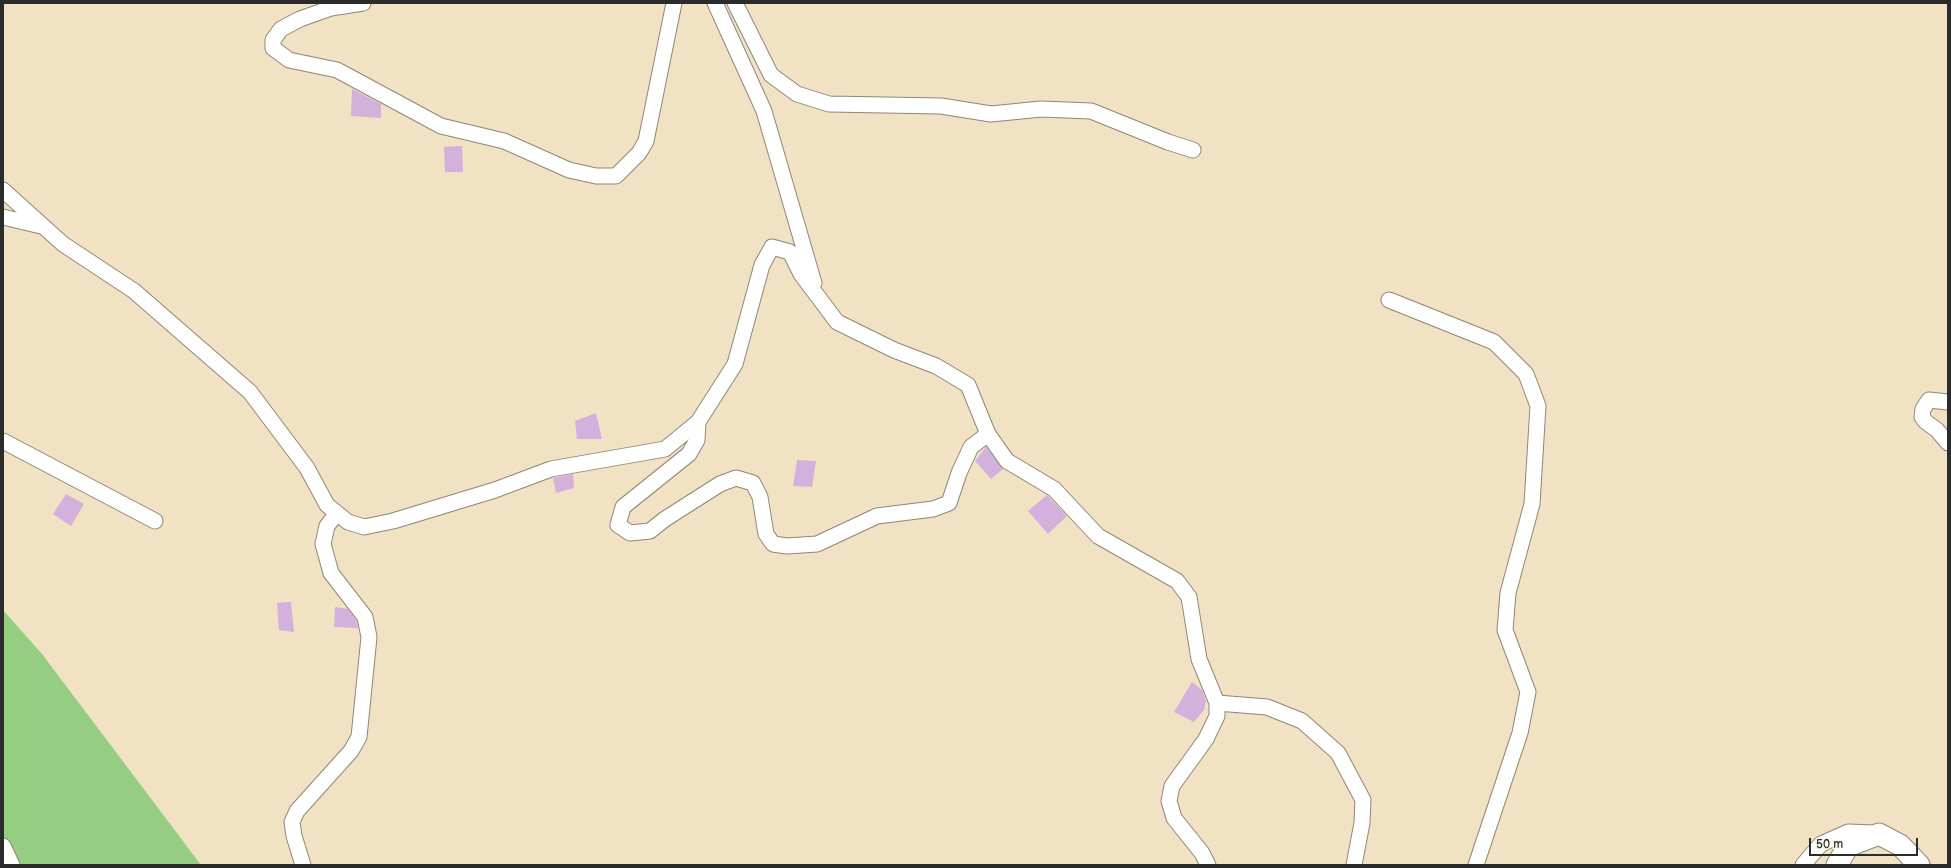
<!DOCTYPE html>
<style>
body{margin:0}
#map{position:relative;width:1951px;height:868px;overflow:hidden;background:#f1e2c4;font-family:"Balsamiq Sans",sans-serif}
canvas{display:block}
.frame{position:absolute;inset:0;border:4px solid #2b2b2b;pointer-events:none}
.scale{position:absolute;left:1809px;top:838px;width:109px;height:18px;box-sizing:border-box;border:2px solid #2b2b2b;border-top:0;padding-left:5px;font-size:12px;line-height:14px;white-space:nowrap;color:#2b2b2b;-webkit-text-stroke:3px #fbf7ec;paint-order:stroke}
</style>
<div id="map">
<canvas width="1951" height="868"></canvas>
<div class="frame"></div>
<div class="scale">50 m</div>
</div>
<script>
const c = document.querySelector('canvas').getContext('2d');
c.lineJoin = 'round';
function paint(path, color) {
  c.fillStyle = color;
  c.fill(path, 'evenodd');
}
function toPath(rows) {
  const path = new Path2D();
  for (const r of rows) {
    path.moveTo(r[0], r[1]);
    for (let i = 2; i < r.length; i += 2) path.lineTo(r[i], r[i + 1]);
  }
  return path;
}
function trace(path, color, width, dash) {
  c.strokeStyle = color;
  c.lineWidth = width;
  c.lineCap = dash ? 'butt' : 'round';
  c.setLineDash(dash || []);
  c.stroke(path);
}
const green = toPath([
 [3,610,42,654,201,865,3,865]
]);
const building = toPath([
 [352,89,381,104,381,118,351,116],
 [462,146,463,172,445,172,444,147],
 [596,413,602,439,577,439,575,421],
 [986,447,1003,469,991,479,975,461],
 [797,460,816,461,812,487,793,486],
 [573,474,574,488,556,493,553,478],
 [66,494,84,504,71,526,53,514],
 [1047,495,1067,516,1048,534,1028,511],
 [291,602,294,632,279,630,277,603],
 [335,607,348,609,356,620,358,628,334,627],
 [1192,682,1202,690,1206,701,1204,710,1194,722,1174,712]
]);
const street = toPath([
 [363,3,331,8,300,19,281,29,273,40,273,48,289,60,337,70,441,126,504,141,569,170,596,176,616,176,639,153,646,141,674,3],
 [715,3,764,111,814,283],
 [735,3,771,75,797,94,829,104,941,106,991,114,1041,109,1091,111,1168,142,1193,150],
 [3,190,63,244,134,291,250,392,307,468,327,505,348,522,364,527,393,521,495,490,551,469,665,449,698,422,735,364,762,265,772,247,790,252,801,274,837,322,894,350,936,366,968,385,988,434,1007,461,1054,489,1098,536,1177,581,1189,597,1199,659,1217,703,1217,716,1206,739,1172,786,1169,801,1174,818,1202,853,1208,865],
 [3,217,41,226],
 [1389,300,1494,342,1526,374,1538,406,1532,504,1508,593,1505,630,1528,692,1520,733,1476,865],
 [1948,402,1929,400,1923,409,1922,417,1926,422,1937,430,1948,443],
 [698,422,697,440,689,454,623,507,618,525,630,533,650,531,665,519,720,484,736,478,753,483,760,497,766,534,773,544,787,546,817,544,877,516,933,509,949,503,959,473,971,447,988,434],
 [3,441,155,521],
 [1217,703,1267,707,1302,721,1338,753,1363,800,1362,823,1354,865],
 [3,846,12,865],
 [303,865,294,836,292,822,297,811,351,751,359,737,369,637,365,617,331,573,323,544,327,526,337,513],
 [1803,865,1821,844,1848,832,1874,833]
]);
const secondary = toPath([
 [1837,865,1848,846,1879,834,1900,845,1919,865]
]);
paint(green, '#95ce81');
paint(building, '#d4b0dd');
trace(street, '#8e8678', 17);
trace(secondary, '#8e8678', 23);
trace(street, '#fff', 15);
trace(secondary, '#fff', 21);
</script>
